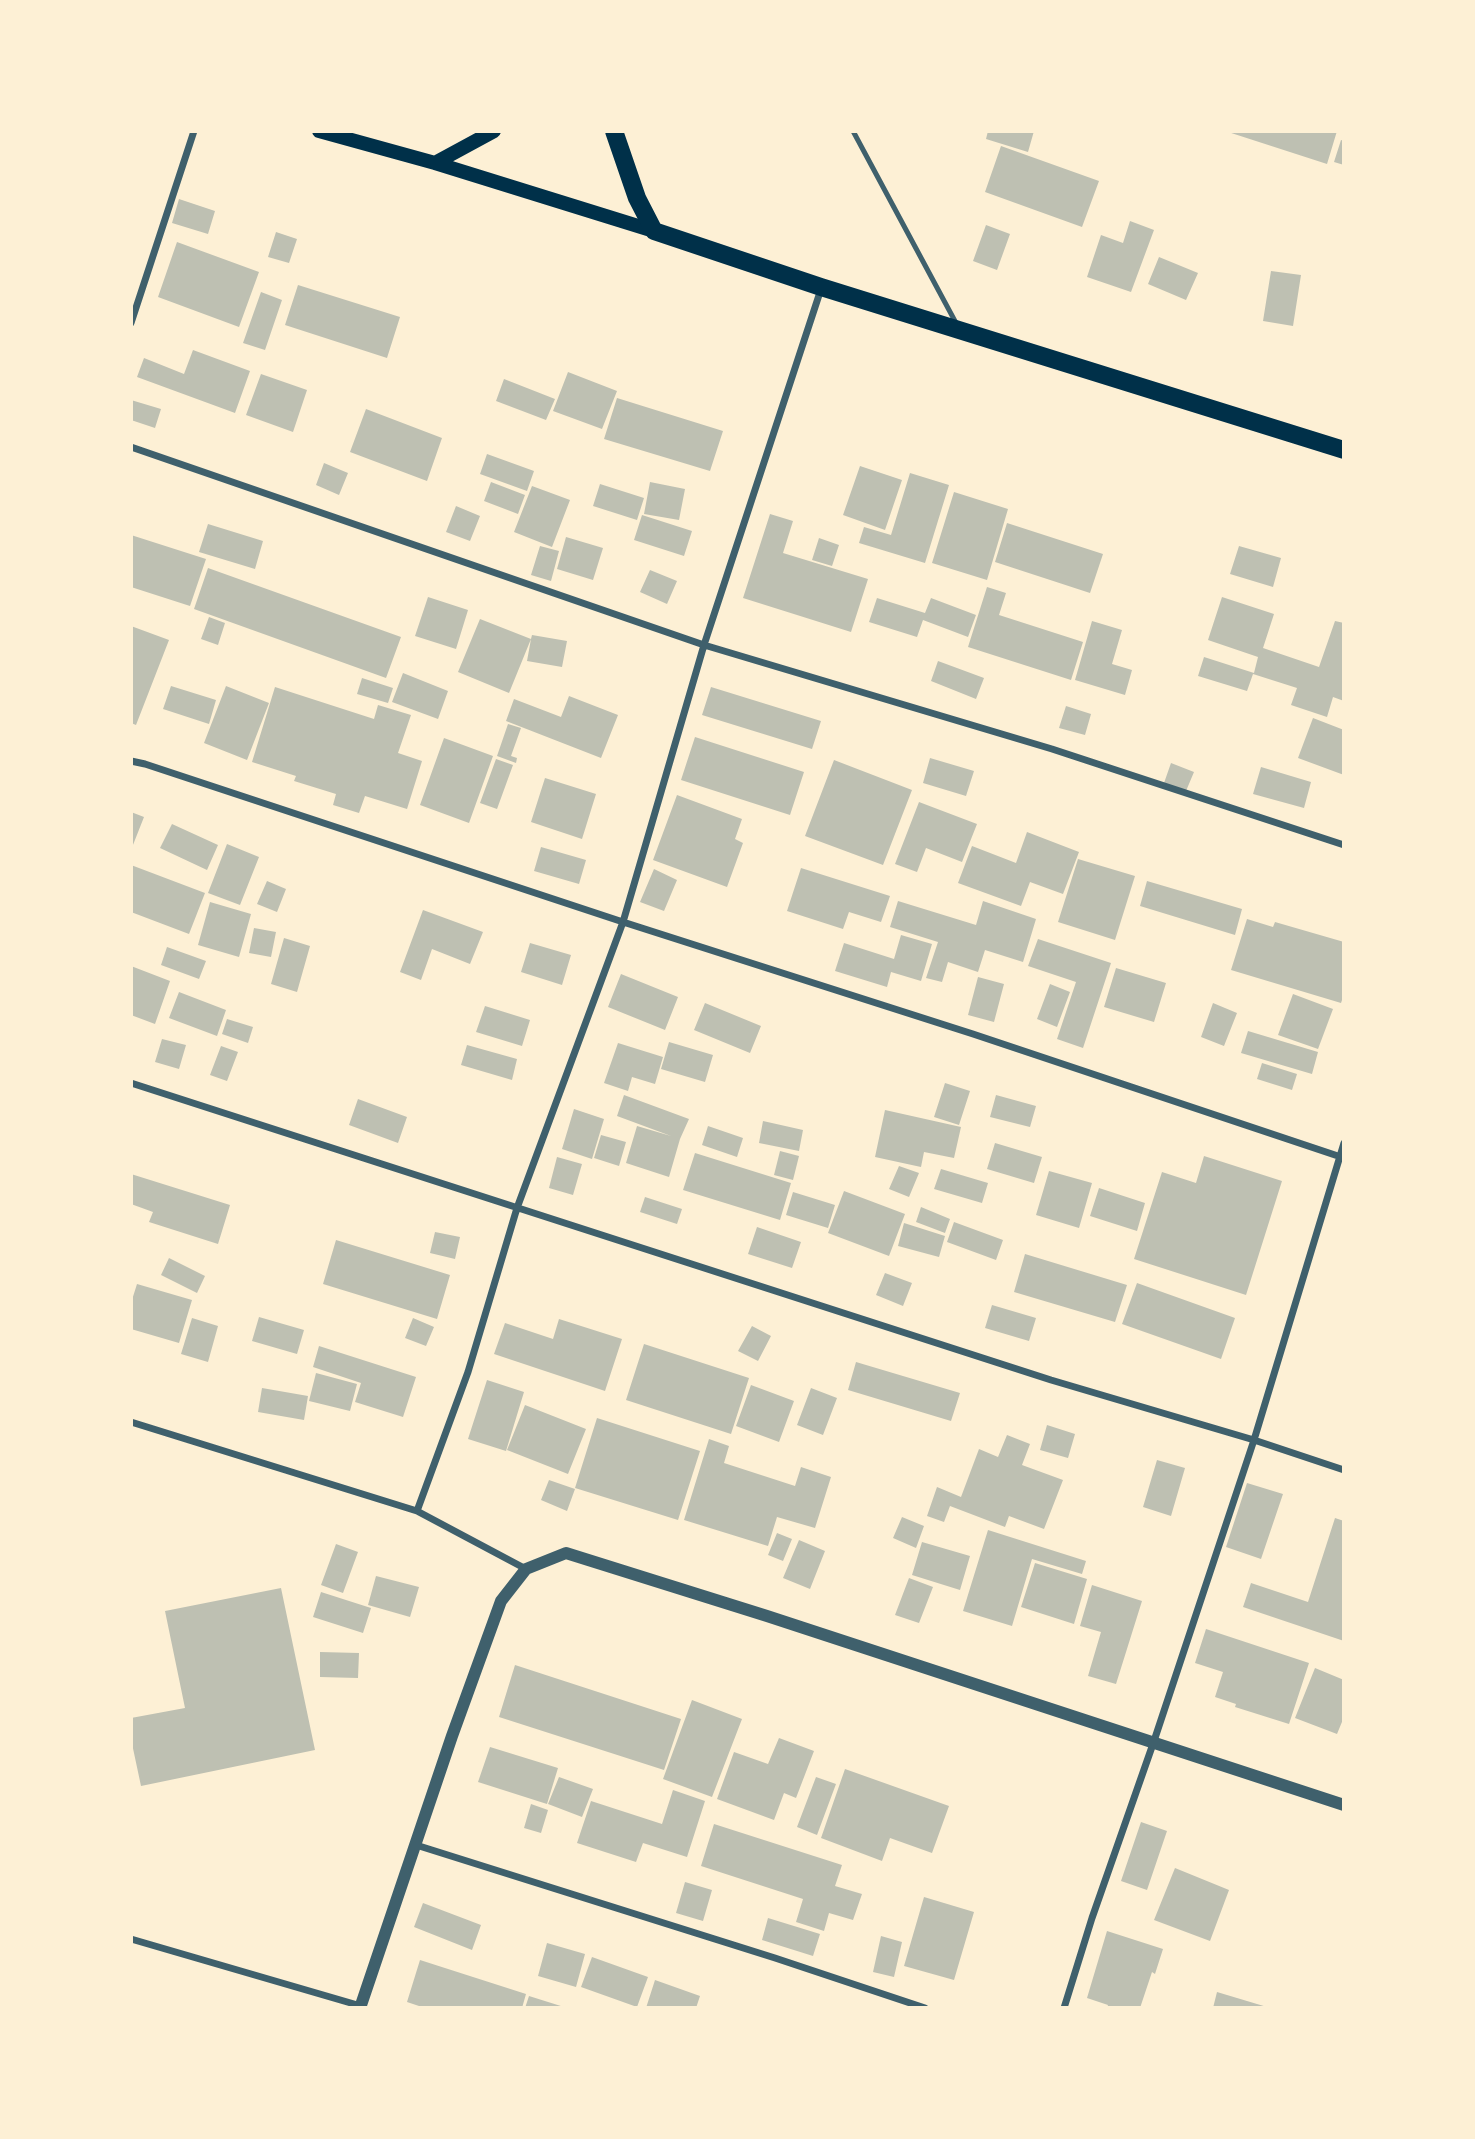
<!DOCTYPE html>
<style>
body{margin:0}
#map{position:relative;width:1475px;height:2139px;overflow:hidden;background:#fdf0d5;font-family:Cabin,sans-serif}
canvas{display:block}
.frame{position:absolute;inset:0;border:133px solid #fdf0d5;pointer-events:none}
</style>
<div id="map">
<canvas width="1475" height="2139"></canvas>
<div class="frame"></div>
</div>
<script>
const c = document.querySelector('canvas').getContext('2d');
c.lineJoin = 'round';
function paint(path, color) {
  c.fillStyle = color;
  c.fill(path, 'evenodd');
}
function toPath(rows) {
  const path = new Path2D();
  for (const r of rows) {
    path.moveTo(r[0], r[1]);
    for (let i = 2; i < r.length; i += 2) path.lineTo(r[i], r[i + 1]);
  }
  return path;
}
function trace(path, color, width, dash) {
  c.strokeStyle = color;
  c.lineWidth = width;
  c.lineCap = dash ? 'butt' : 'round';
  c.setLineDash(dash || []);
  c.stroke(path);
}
const building = toPath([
 [988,131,1034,131,1028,152,986,139],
 [1225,131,1337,131,1327,164],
 [1341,140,1344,141,1344,165,1334,162],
 [1001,146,1099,181,1082,227,985,192],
 [179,199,215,211,208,234,172,223],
 [1130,221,1154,230,1131,292,1087,277,1101,235,1123,243],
 [986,225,1010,234,997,270,973,261],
 [276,232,297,239,289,263,268,257],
 [177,242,259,272,239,327,158,297],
 [1159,257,1198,273,1186,300,1148,284],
 [1271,271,1301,275,1293,326,1263,321],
 [298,285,400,317,387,358,285,325],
 [261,292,282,300,265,350,243,343],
 [193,350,250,371,235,413,137,377,144,358,184,374],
 [568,372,617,391,602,429,553,411],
 [261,374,307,390,293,432,246,415],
 [504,379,555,399,546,420,496,401],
 [617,398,723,431,710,471,604,439],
 [131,400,161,409,155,428,131,420],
 [366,409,442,438,427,481,350,452],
 [487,454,534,471,527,491,480,474],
 [324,463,348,473,339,495,316,485],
 [860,466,902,480,885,530,843,515],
 [910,473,949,485,925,563,859,543,864,527,891,535],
 [491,482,525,495,518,514,484,501],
 [650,482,685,489,679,520,644,514],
 [600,484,644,498,637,520,593,506],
 [532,486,570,500,552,547,514,532],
 [954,492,1008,509,987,580,932,563],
 [456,506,480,516,470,541,446,532],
 [770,514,793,521,783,553,868,579,851,632,743,598],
 [642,515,692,531,684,556,634,540],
 [1007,523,1103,554,1090,593,995,562],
 [208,524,263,541,255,569,199,552],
 [131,535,206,559,190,606,131,587],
 [566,537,603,548,593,580,557,569],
 [819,538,839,545,832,566,812,560],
 [540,546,559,551,551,581,531,575],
 [1239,546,1281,558,1273,587,1230,574],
 [208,568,401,637,386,678,194,609],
 [650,570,677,581,667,604,640,592],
 [987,587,1006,593,999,615,1083,642,1071,680,968,647],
 [428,597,468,610,456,649,415,636],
 [1222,597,1274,614,1263,648,1319,667,1335,621,1344,623,1344,701,1333,697,1327,717,1291,705,1297,688,1253,674,1247,691,1198,676,1204,657,1254,673,1258,657,1208,640],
 [877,598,925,613,931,598,976,615,968,637,923,620,917,637,869,622],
 [209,617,225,623,218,645,201,639],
 [480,619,531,639,532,635,567,641,562,667,527,661,531,639,509,693,458,672],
 [1092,621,1122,630,1112,664,1132,670,1125,695,1075,680],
 [131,626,169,640,136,725,131,723],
 [938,661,984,678,976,699,931,681],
 [403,673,448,691,438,719,392,702],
 [362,678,393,688,388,703,357,694],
 [171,686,216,700,209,724,163,709],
 [226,686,269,703,247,760,204,743],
 [275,687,374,719,378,705,411,715,398,753,422,761,407,809,365,796,359,813,333,805,336,794,294,781,296,776,252,762],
 [711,687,821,721,812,749,702,715],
 [569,696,618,715,601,758,506,721,514,699,561,717],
 [1066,706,1091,714,1085,735,1059,728],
 [1313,718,1344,730,1344,775,1298,758],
 [508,724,521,728,511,756,517,758,516,763,497,756],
 [695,737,804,772,790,815,681,780],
 [444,738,493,756,469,823,420,805],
 [930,758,974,771,966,796,923,783],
 [496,759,513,765,497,809,480,803],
 [834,760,912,790,883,865,805,836],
 [1171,763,1194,772,1186,791,1164,783],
 [1261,767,1311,782,1304,808,1253,794],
 [545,778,596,794,582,839,531,822],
 [677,795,742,819,735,839,743,843,727,887,653,860],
 [919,802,977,824,962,862,926,848,917,872,895,864],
 [131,812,144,817,131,850],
 [172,824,218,845,207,870,160,848],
 [1027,832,1079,852,1063,894,1030,882,1021,906,958,883,972,846,1016,863],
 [227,844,259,857,240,905,208,893],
 [541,847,586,860,579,884,534,871],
 [1078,859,1135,876,1115,940,1058,922],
 [131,865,205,893,189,934,131,912],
 [801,868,890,896,881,922,849,912,843,929,787,911],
 [654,869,677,880,664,911,640,902],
 [267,881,286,889,277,912,257,904],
 [1147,881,1242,909,1235,935,1140,906],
 [898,901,976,925,983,901,1036,919,1023,962,985,950,978,972,948,962,942,982,926,978,938,942,890,927],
 [210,902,251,914,239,957,198,945],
 [423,910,483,932,470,964,432,949,421,980,400,972],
 [1247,919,1273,927,1275,922,1344,942,1344,994,1341,1003,1231,970],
 [254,928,276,932,271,957,249,953],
 [901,935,932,944,921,981,891,972,887,987,835,971,844,943,894,959],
 [284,938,310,946,297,992,271,984],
 [1038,939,1111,963,1083,1048,1057,1039,1076,982,1028,966],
 [530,943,571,955,562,985,521,972],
 [167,947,206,961,199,979,161,965],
 [131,966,170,981,155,1024,131,1015],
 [1116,968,1166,983,1154,1022,1104,1007],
 [621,974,678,997,665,1030,608,1007],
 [978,977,1004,984,994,1022,968,1015],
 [1050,984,1070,992,1057,1027,1037,1019],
 [179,992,226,1010,217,1036,169,1018],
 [1293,994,1333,1009,1318,1049,1278,1035],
 [705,1003,761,1026,750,1053,694,1030],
 [1213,1003,1237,1013,1224,1046,1201,1037],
 [485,1006,530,1020,522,1046,476,1032],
 [227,1019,253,1027,248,1043,222,1034],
 [1248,1031,1318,1052,1312,1074,1241,1053],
 [162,1039,186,1045,179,1069,155,1062],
 [669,1042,713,1055,705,1082,661,1069],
 [618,1043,663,1057,655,1084,632,1077,628,1091,604,1083],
 [467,1045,517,1059,512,1080,461,1065],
 [221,1046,238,1052,227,1081,210,1075],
 [1262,1063,1297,1074,1292,1090,1257,1079],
 [945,1083,970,1091,959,1125,934,1117],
 [624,1095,689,1119,680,1139,669,1177,626,1163,637,1126,671,1136,617,1116],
 [996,1095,1036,1106,1030,1127,990,1117],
 [358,1099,407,1117,398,1143,349,1125],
 [574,1109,604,1119,592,1159,562,1149],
 [885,1110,961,1127,954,1158,924,1152,921,1167,875,1157],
 [763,1121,803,1130,799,1151,759,1143],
 [708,1126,743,1138,737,1157,702,1145],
 [601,1135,626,1142,619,1166,594,1158],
 [995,1143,1042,1157,1034,1183,987,1169],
 [780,1151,799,1156,793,1180,774,1175],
 [695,1153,791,1183,780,1220,683,1190],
 [1204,1156,1282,1181,1246,1295,1134,1259,1162,1172,1196,1183],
 [557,1157,582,1164,573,1195,549,1188],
 [899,1166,919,1173,909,1197,889,1189],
 [941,1169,988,1183,982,1203,934,1189],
 [1049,1171,1092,1183,1079,1228,1036,1215],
 [131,1174,230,1205,218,1244,149,1222,153,1212,131,1204],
 [1099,1188,1145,1203,1137,1231,1090,1216],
 [844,1191,905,1214,889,1256,828,1233],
 [793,1192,835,1205,828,1228,786,1215],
 [645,1197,682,1209,677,1224,640,1212],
 [921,1207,950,1219,945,1233,916,1222],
 [954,1222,1003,1240,996,1260,947,1242],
 [904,1223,945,1236,939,1257,898,1246],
 [757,1227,801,1242,792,1268,748,1254],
 [435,1232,460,1237,455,1259,430,1253],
 [336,1240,450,1275,437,1319,323,1284],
 [1025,1254,1127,1285,1115,1322,1014,1292],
 [169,1258,205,1276,197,1293,161,1275],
 [885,1273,912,1283,903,1306,876,1295],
 [1137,1283,1235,1318,1221,1359,1122,1324],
 [137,1284,192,1300,179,1343,131,1329,131,1303],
 [992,1305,1036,1318,1029,1341,985,1328],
 [259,1317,304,1330,297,1354,252,1341],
 [192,1318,218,1326,208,1362,181,1354],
 [413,1318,434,1327,426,1346,405,1338],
 [559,1319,622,1339,605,1391,494,1354,505,1323,553,1339],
 [752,1326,771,1336,758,1361,738,1351],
 [644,1344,749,1378,731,1434,626,1400],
 [319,1346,416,1377,403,1417,355,1402,361,1383,313,1367],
 [856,1362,960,1393,951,1421,848,1390],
 [316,1373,357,1384,350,1411,309,1401],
 [487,1380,524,1392,506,1451,468,1439],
 [751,1385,794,1401,779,1442,736,1426],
 [262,1388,308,1396,304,1420,258,1412],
 [811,1388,837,1398,823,1435,797,1425],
 [525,1405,586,1429,568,1474,507,1450],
 [597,1418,700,1451,678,1520,575,1488],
 [1047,1425,1075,1434,1068,1458,1040,1450],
 [1007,1435,1030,1444,1022,1465,1063,1480,1044,1529,1009,1516,1005,1527,950,1506,944,1522,927,1516,937,1487,961,1497,979,1449,998,1457],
 [709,1439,729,1446,724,1463,795,1486,801,1467,831,1477,815,1528,777,1517,768,1546,684,1520],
 [1157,1460,1185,1468,1171,1516,1143,1507],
 [549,1480,575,1489,567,1511,541,1500],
 [1247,1483,1283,1494,1261,1559,1226,1547],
 [902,1517,924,1526,916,1548,893,1538],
 [1335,1518,1344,1521,1344,1641,1243,1607,1251,1583,1308,1602],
 [988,1530,1086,1561,1082,1574,1032,1559,1012,1626,963,1611],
 [777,1533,792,1539,783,1561,768,1555],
 [799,1540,825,1551,810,1589,783,1578],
 [922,1542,970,1556,960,1590,912,1575],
 [336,1544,358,1552,343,1593,321,1585],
 [1035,1563,1087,1579,1074,1624,1021,1607],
 [376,1576,419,1587,410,1617,368,1605],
 [909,1578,933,1587,919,1623,895,1615],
 [1092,1585,1142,1601,1116,1684,1088,1676,1101,1632,1080,1626],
 [281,1588,315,1750,141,1786,131,1739,131,1718,185,1708,165,1611],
 [321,1592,371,1608,363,1633,313,1617],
 [1206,1629,1309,1663,1289,1724,1235,1707,1236,1704,1215,1697,1223,1672,1195,1663],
 [320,1652,359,1653,358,1678,320,1677],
 [515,1665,681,1719,664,1770,499,1717],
 [1315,1668,1344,1680,1344,1717,1337,1734,1295,1718],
 [692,1700,742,1719,712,1797,663,1779],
 [779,1738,814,1751,796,1798,784,1793,774,1820,717,1799,734,1752,768,1764],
 [490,1747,558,1768,547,1804,478,1782],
 [845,1769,949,1806,932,1853,890,1838,882,1861,821,1838],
 [559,1777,593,1789,582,1817,548,1804],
 [816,1777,836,1784,817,1835,797,1827],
 [673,1790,705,1801,687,1857,643,1843,636,1862,577,1843,591,1801,662,1824],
 [531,1804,548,1810,541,1833,524,1828],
 [1141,1822,1167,1831,1147,1890,1121,1881],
 [714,1824,842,1865,835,1886,862,1894,853,1920,829,1913,824,1931,796,1922,803,1899,701,1866],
 [1175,1868,1229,1890,1210,1941,1154,1920],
 [685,1882,712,1890,703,1921,676,1913],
 [924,1897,974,1912,954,1980,904,1966],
 [423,1903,481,1925,472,1950,414,1927],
 [768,1918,820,1934,813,1956,762,1940],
 [1107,1931,1163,1949,1155,1974,1152,1972,1140,2008,1107,2008,1108,2005,1087,1998],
 [881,1936,902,1942,894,1977,873,1972],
 [547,1943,585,1954,576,1987,538,1976],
 [592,1957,648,1977,637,2007,581,1987],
 [420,1960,526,1994,522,2008,425,2008,407,2002],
 [655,1980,700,1996,696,2008,646,2008],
 [1217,1992,1267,2007,1267,2008,1213,2008],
 [529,1996,564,2007,564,2008,525,2008]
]);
const service = toPath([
 [853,131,956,323]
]);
const minor = toPath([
 [131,323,194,131],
 [131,447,704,645,1052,749,1344,845],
 [131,761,145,764,623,922,973,1034,1344,1158],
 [131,1083,1051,1380,1254,1440,1344,1470],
 [131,1422,417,1511,526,1569],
 [417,1511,468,1372,517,1208,623,922,704,645,821,289],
 [416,1845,775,1958,925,2008],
 [131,1939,361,2006],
 [1064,2008,1092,1918,1154,1741,1254,1440,1344,1143]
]);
const tertiary = toPath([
 [360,2008,452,1736,501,1601,526,1569,566,1553,767,1616,1344,1805]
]);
const secondary = toPath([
 [319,131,435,163,654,231],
 [435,163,494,131]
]);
const primary = toPath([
 [614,131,637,198,654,231,821,287,1344,450]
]);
paint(building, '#bec0b2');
trace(service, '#3f606c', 5);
trace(minor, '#3f606c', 7);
trace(tertiary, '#3f606c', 12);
trace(secondary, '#003049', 14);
trace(primary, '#003049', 18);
</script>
